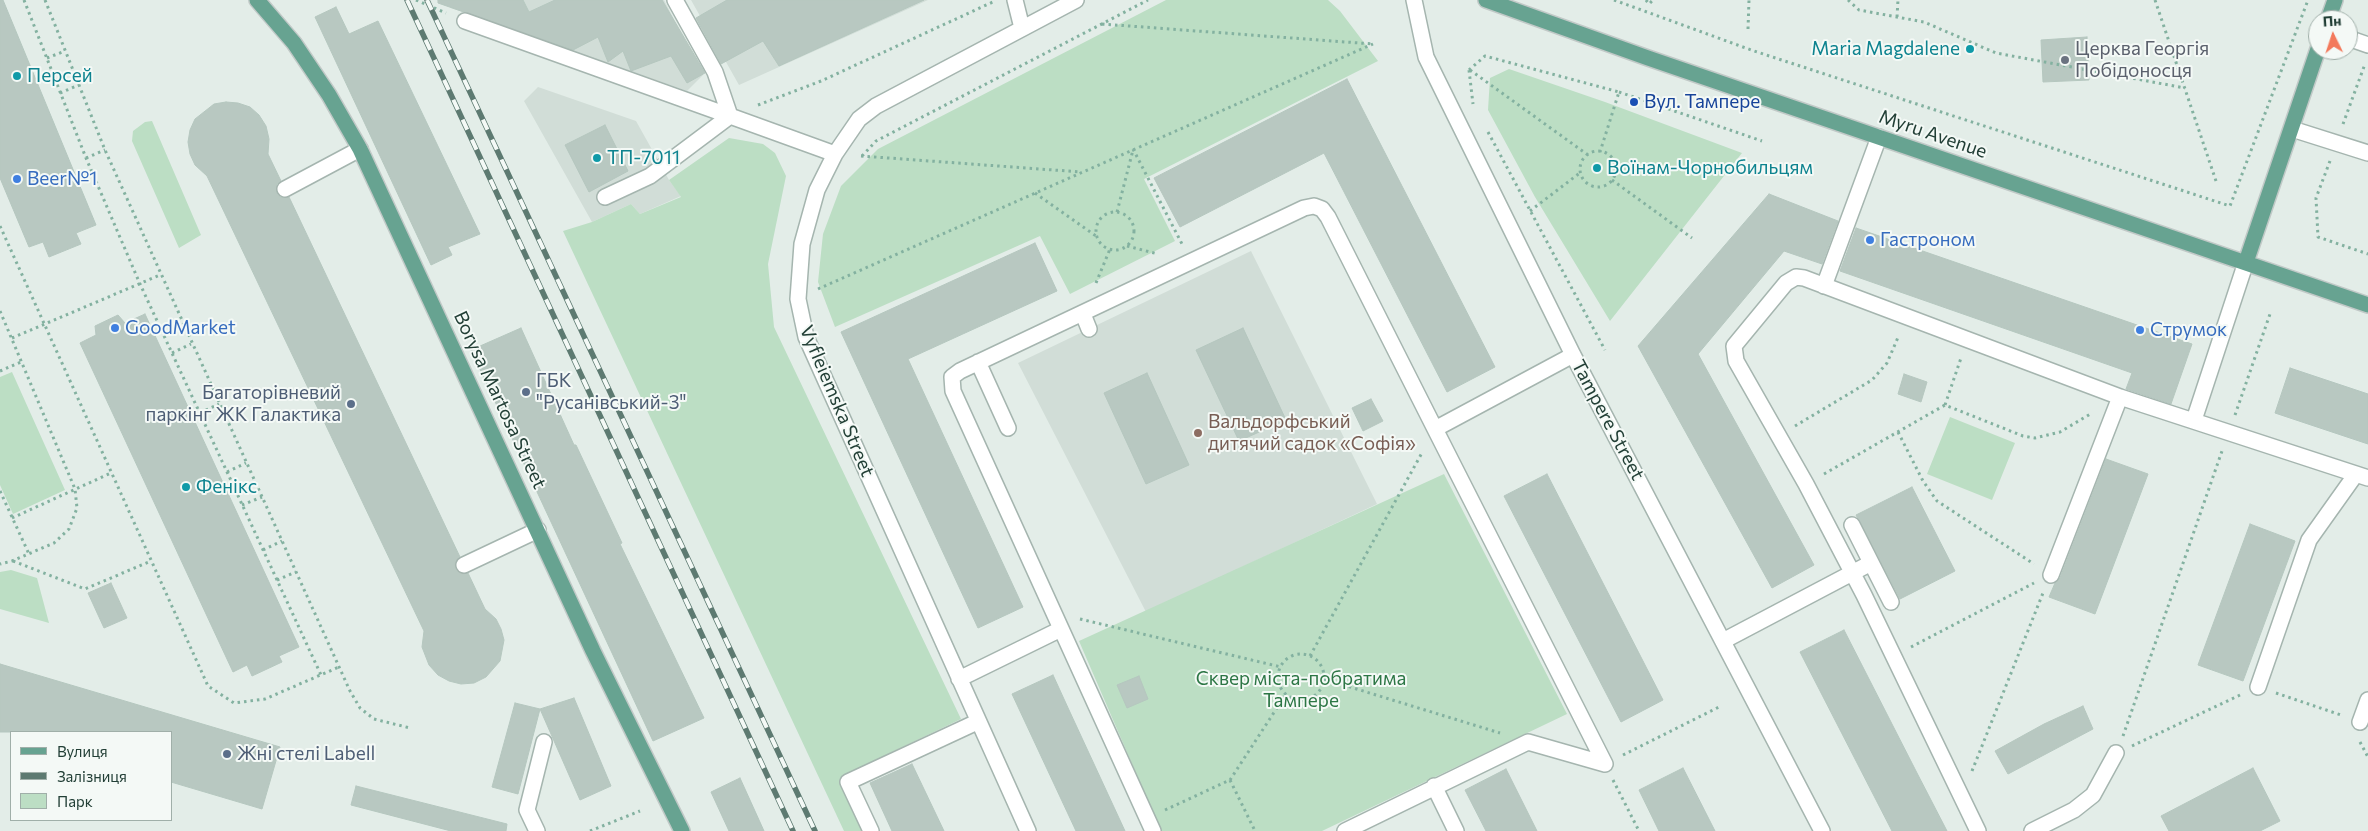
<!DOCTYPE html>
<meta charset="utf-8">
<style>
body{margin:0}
#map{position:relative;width:2368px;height:831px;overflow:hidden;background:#e3ede8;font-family:Commissioner,sans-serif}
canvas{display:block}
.legend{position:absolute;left:10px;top:731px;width:162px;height:90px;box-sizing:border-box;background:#f4f9f6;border:1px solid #a0afa9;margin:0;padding:6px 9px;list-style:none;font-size:15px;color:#223f36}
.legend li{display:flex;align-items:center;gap:10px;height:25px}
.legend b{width:25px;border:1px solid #a0afa9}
.north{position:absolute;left:2308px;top:10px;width:50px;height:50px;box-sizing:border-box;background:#f4f9f6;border:1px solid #a0afa9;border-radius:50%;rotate:356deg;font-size:14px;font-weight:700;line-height:20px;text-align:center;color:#223f36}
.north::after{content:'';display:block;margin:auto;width:18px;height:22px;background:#f3795b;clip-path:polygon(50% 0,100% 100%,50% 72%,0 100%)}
</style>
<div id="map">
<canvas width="2368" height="831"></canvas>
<ul class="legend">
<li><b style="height:6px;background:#67a391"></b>Вулиця</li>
<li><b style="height:6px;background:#5d7a71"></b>Залізниця</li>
<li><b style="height:14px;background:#bcdec4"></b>Парк</li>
</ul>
<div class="north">Пн</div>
</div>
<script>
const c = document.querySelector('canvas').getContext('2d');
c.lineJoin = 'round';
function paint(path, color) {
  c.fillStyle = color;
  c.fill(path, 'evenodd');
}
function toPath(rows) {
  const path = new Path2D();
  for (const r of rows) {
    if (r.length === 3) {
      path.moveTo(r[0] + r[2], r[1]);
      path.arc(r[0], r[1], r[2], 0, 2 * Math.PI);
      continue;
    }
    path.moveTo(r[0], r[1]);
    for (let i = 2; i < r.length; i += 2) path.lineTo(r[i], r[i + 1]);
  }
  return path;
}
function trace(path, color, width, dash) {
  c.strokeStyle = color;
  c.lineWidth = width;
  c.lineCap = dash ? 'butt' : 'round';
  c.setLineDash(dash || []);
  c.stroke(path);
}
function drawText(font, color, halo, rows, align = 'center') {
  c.font = font + ' Commissioner,sans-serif';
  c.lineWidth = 4;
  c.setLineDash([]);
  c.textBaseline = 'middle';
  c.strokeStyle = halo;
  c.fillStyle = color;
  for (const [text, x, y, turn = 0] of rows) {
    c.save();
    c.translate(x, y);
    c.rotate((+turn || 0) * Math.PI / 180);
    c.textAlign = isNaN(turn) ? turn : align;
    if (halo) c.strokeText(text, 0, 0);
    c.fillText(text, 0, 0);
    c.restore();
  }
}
const built = toPath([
 [448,0,664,0,703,75,687,91,451,8],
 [691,0,928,0,739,85],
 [538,87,636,121,669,180,681,196,640,214,631,204,592,222,524,101],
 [1251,251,1377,504,1146,612,1018,363]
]);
const green = toPath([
 [1166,0,1328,0,1340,11,1378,61,1144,179,1175,241,1070,294,1040,236,835,327,818,282,823,234,841,186,878,149],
 [1509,69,1605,102,1742,153,1610,321,1535,197,1488,110,1490,78],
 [152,121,201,235,179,248,132,141,133,131,145,122],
 [729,138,763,144,775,153,786,176,768,264,774,327,961,719,842,776,867,831,844,831,563,231,592,222,631,204,640,214,681,197,669,180],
 [12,372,65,490,13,514,0,485,0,377],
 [1950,417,2015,443,1992,500,1927,474],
 [1444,474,1567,714,1322,831,1161,831,1079,641],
 [11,570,37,578,49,623,0,609,0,572]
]);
const building = toPath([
 [0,0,3,0,96,225,76,233,81,244,49,257,43,242,29,247,0,178,0,0],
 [438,0,523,0,529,12,555,0,662,0,705,73,687,83,671,56,631,71,623,51,608,62,598,37,573,50,438,3,438,0],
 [727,0,924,0,779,66,763,41,721,64,696,18,727,0],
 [336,7,349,34,378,21,480,234,448,247,452,255,431,265,315,17,336,7],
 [2087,37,2089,80,2043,82,2041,40,2087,37],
 [1347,79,1495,367,1447,392,1324,153,1180,227,1154,178,1347,79],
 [226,102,238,103,250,107,259,115,266,126,269,139,268,154,281,181,277,184,277,193,280,197,289,197,460,557,455,564,456,569,463,574,468,573,485,609,496,619,501,629,504,640,500,661,486,677,474,683,461,684,449,681,438,675,429,665,422,647,424,631,207,176,195,165,190,154,188,142,190,130,195,119,214,104,226,102],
 [605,125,628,171,589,192,565,145,605,125],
 [1769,194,1838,221,1822,264,1784,251,1698,354,1814,565,1772,588,1638,346,1769,194],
 [1856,228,2192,344,2171,404,2126,389,2132,373,1840,271,1856,228],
 [1035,243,1057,291,908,359,1023,607,978,628,841,332,1035,243],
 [145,314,299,647,279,656,282,662,252,676,247,665,233,672,80,343,96,335,95,326,118,315,125,323,145,314],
 [521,328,574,445,576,445,622,543,620,544,704,718,653,741,471,350,521,328],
 [1243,328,1286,420,1239,441,1196,350,1243,328],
 [2290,368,2368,394,2368,444,2275,413,2290,368],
 [1147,373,1189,465,1146,484,1104,393,1147,373],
 [1904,374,1927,382,1921,402,1898,394,1904,374],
 [1371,399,1383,421,1363,431,1352,408,1371,399],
 [2106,459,2148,474,2095,614,2049,597,2055,583,2060,578,2106,459],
 [1547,474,1663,700,1621,722,1504,496,1547,474],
 [1912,487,1955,571,1900,599,1856,515,1912,487],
 [2250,524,2295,541,2243,681,2198,665,2250,524],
 [111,583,127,618,104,628,88,593,111,583],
 [1844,630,1917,773,1947,831,1892,831,1800,652,1844,630],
 [0,664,280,747,262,809,171,782,171,732,0,732,0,664],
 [1053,675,1069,710,1125,831,1076,831,1012,694,1053,675],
 [1139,676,1148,699,1127,708,1117,685,1139,676],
 [574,698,611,786,580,800,540,709,574,698],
 [515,703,540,709,518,794,492,787,515,703],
 [2083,706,2093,729,2008,774,1995,751,2044,724,2083,706],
 [912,764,944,831,892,831,870,783,912,764],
 [1683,768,1715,831,1659,831,1639,790,1683,768],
 [2253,768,2280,821,2260,831,2169,831,2161,816,2253,768],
 [1506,769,1537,831,1486,831,1465,790,1506,769],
 [740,778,764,831,729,831,711,792,740,778],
 [356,786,507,824,506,831,451,831,351,805,356,786]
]);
const path = toPath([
 [24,0,86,158,140,284,321,675],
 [45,0,105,150,350,691,360,708,374,719,410,728],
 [416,0,446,13],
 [1614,0,1754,51,2230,206,2308,0],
 [1646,0,1649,4,1653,0],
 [1848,0,1859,10,1924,22,1996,53,2185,88],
 [2155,0,2216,181],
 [1897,17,1898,0],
 [1102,24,1373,44],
 [1748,29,1749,0],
 [47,58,65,51],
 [1469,70,1473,104],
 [1469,70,1485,56,1619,92,1600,152],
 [1470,70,1588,155],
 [1619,92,1762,141],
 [60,93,79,85],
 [758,105,821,81,995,1],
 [2343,124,2365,64],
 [1488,132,1605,350],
 [1133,149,1182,244],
 [1598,169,18],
 [861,156,1081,172],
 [862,156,876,141,1148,0],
 [86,158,105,150],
 [2330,161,2316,198,2318,237,2368,254],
 [1612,180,1692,238],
 [1035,193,1096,236],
 [1530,211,1581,172],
 [1117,212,1133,150],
 [1115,231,19],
 [0,226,208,686,234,703,265,699,339,667],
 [1127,246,1158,254],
 [1096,283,1110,249],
 [818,289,1373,44],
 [0,311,75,489,77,508,69,529,54,543,12,561,0,564],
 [12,338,160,275],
 [172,353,191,344],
 [0,371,21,362],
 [1945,405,1961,358],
 [200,413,219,404],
 [2235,415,2270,314],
 [1795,426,1872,380,1887,363,1899,335],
 [1898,432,1923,481,1937,501,2034,564],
 [227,472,246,463],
 [1824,474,1945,405,2023,436,2035,438,2060,432,2092,413],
 [0,491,29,554],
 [242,505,262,497],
 [12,518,111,473],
 [263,550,282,541],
 [13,561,85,589,151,561],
 [277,580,296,572],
 [1080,619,1281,667],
 [1911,647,2034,583],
 [1301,677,23],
 [1310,656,1423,451],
 [1324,679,1500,733],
 [2276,693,2341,715],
 [2123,736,2222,451],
 [2360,742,2368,757],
 [2132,746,2240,695],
 [1623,755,1719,707],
 [1972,771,2043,593],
 [1230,780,1255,831],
 [1613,780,1639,831],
 [1165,810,1230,780,1286,694],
 [590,831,640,811]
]);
const minor = toPath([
 [675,0,715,72,730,116,835,154],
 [1015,0,1022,28],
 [1414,0,1426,57,1573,355,1822,831],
 [465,21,730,116],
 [2348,38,2368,45],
 [2292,129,2368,153],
 [285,189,360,149],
 [605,197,650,176,730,116],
 [1824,286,1879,137],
 [1083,314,1089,329],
 [978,362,1008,428],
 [2194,420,2246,262],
 [1435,429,1605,764],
 [1852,525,1891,602],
 [464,565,538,530],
 [2051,575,2120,397],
 [1723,641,1871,563],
 [959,679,1061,629],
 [2258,687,2309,540,2356,474],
 [2360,722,2368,700],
 [1434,786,1456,831],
 [537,831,527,810,544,742],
 [871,831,848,782,977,722],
 [1028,831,806,337,798,299,802,244,817,190,835,154,859,119,876,106,1076,0],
 [1153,831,953,391,952,377,960,371,1304,208,1314,206,1322,209,1328,217,1435,429,1573,355],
 [1345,831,1528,742,1605,764],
 [1978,831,1864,595,1806,484,1736,361,1734,346,1786,283,1796,277,1804,278,2120,397,2368,478],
 [2032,831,2074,810,2093,795,2116,753]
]);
const major = toPath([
 [257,0,294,43,329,95,360,149,593,651,682,831],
 [1486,0,1648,58,2368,305],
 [2328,20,2335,0],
 [2246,262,2318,49]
]);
const rail = toPath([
 [407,0,793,831],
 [427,0,815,831]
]);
const markers = [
 [1970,49,5,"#0f9aa8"],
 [2065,60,5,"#6b7280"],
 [17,76,5,"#0f9aa8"],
 [1634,102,5,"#1a4fb4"],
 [597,158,5,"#0f9aa8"],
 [1597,168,5,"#0f9aa8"],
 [17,179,5,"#3f7fe0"],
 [1870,240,5,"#3f7fe0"],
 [115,328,5,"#3f7fe0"],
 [2140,330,5,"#3f7fe0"],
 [526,392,5,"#5c6f8a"],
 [351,404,5,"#5c6f8a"],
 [1198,433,5,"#8d6e63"],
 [186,487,5,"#0f9aa8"],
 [227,754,5,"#5c6f8a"]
];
const cultureNames = [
 ["Maria Magdalene",1960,49,"right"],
 ["Персей",27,76],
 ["ТП-7011",607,158],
 ["Воїнам-Чорнобильцям",1607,168],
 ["Фенікс",196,487]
];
const worshipNames = [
 ["Церква Георгія",2075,49],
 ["Побідоносця",2075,71]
];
const transitNames = [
 ["Вул. Тампере",1644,102]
];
const streetNames = [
 ["Myru Avenue",1933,134,19],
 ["Borysa Martosa Street",500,400,65],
 ["Vyfleiemska Street",837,401,67],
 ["Tampere Street",1608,420,62]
];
const shopNames = [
 ["Beer№1",27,179],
 ["Гастроном",1880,240],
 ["GoodMarket",125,328],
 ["Струмок",2150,330]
];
const serviceNames = [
 ["ГБК",536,381],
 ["\"Русанівський-3\"",536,403],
 ["Багаторівневий",341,393,"right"],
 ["паркінг ЖК Галактика",341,415,"right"],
 ["Жні стелі Labell",237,754]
];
const educationNames = [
 ["Вальдорфський",1208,422],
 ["дитячий садок «Софія»",1208,444]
];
const parkNames = [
 ["Сквер міста-побратима",1301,679],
 ["Тампере",1301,701]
];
paint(built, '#d1ddd7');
paint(green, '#bcdec4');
paint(building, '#b8c8c1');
trace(building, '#b5c7bf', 1);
trace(minor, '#a5b5af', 18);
trace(major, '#c1c9c7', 18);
trace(path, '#83b1a0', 3, [2.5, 4]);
trace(minor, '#fff', 15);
trace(major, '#67a391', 15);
trace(rail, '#5d7a71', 5.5);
trace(rail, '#f4f9f6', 4, [11]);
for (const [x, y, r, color] of markers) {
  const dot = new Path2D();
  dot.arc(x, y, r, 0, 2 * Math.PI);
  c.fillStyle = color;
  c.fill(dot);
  trace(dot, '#f4f9f6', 2);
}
drawText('19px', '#0d838f', '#f4f9f6', cultureNames, 'left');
drawText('19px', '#5b616d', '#f4f9f6', worshipNames, 'left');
drawText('19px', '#164399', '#f4f9f6', transitNames, 'left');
drawText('19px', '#223f36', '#f4f9f6', streetNames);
drawText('19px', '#366cbe', '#f4f9f6', shopNames, 'left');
drawText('19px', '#4e5e75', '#f4f9f6', serviceNames, 'left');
drawText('19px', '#785e54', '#f4f9f6', educationNames, 'left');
drawText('19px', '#2c7645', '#f4f9f6', parkNames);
</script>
